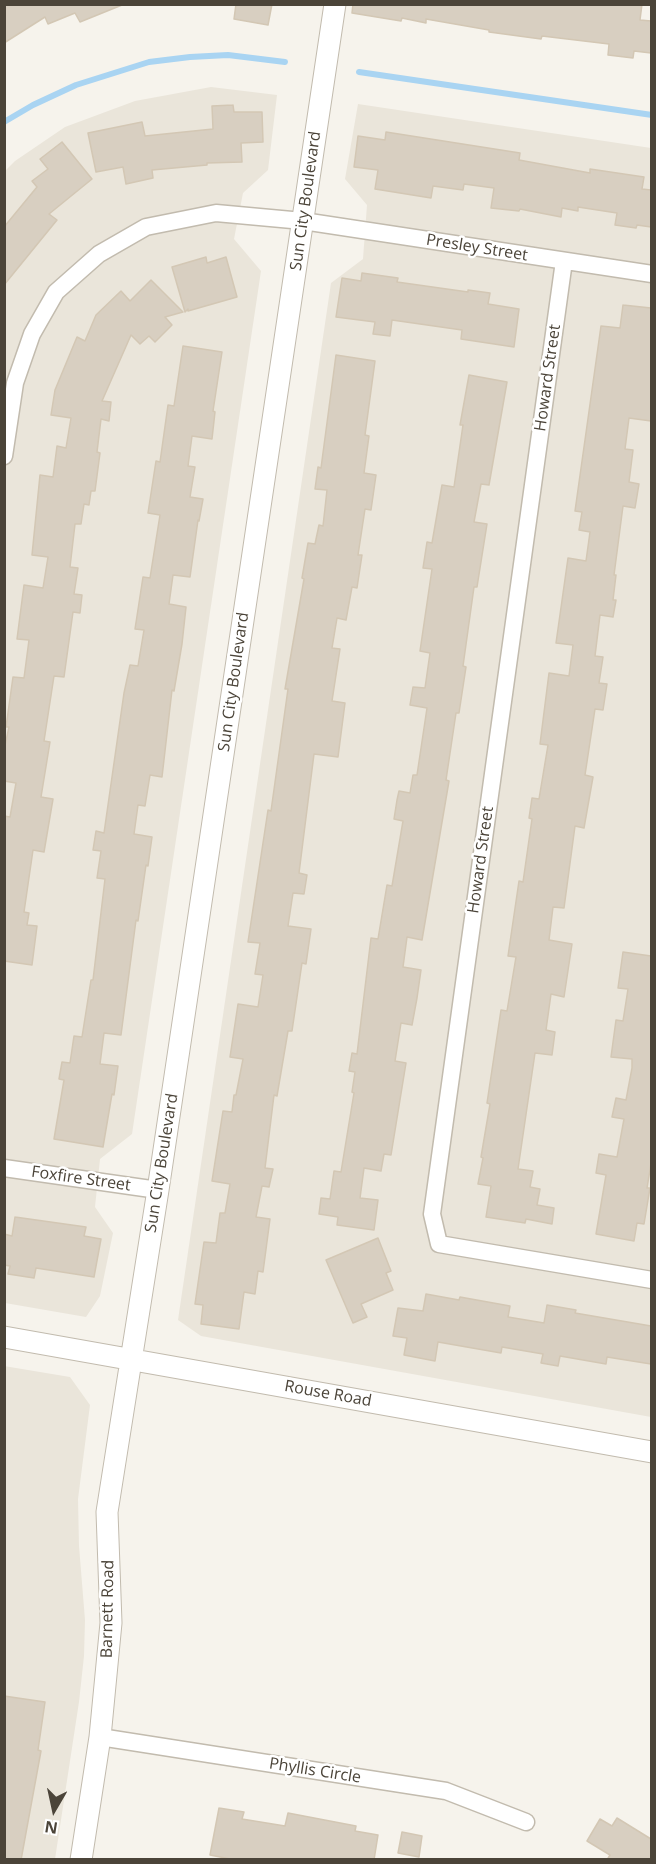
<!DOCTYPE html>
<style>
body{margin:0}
#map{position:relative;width:656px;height:1864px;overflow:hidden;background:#f6f3ec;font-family:"Open Sans",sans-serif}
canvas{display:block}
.frame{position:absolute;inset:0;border:6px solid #4b4439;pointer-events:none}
.north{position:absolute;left:24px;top:1780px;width:60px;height:60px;-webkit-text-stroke:4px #fff;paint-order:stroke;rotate:189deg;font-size:16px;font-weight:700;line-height:24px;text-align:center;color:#4b4439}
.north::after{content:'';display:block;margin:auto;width:21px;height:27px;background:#4b4439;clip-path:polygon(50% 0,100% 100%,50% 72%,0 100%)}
</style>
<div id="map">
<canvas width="656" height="1864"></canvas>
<div class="frame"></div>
<div class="north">N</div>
</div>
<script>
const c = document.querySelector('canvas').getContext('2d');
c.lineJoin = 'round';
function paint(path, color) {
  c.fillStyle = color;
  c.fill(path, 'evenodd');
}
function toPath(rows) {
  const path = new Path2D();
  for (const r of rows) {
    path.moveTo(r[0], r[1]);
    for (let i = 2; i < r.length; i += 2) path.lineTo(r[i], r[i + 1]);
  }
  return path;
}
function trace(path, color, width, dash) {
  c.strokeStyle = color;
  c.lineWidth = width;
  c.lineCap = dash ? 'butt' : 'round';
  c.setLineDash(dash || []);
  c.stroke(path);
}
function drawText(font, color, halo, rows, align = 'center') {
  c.font = font + ' "Open Sans",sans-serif';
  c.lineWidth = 5;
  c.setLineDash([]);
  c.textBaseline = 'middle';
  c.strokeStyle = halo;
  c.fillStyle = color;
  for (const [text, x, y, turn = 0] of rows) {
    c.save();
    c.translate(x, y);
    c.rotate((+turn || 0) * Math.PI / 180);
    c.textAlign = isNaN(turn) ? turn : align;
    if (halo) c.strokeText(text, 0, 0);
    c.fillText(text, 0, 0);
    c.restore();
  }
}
const residential = toPath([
 [211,87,277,95,268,170,243,193,234,239,261,271,132,1134,100,1159,95,1207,113,1233,100,1296,86,1317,5,1303,4,172,15,161,65,127,135,101],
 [358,104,651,148,651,1417,201,1336,178,1320,331,283,363,259,367,205,345,179],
 [4,1366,70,1377,90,1405,78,1499,79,1546,85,1620,84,1656,79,1702,55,1859,5,1859]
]);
const stream = toPath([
 [359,72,652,115],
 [4,122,33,105,76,85,149,62,190,57,228,55,285,62]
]);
const building = toPath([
 [4,4,122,4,122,5,80,22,75,13,48,24,45,17,4,43,4,4],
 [236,4,272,4,268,25,234,19,236,4],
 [353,4,642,4,640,20,651,21,651,53,634,51,633,58,608,55,609,44,542,36,541,39,489,32,489,30,426,19,426,23,402,18,401,21,352,13,353,4],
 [233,105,234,112,262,112,263,142,241,143,242,162,207,163,207,165,152,170,153,178,126,184,123,167,96,172,88,133,142,122,145,136,213,129,212,106,233,105],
 [386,132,520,153,519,160,590,173,590,169,644,177,642,189,651,190,651,227,637,225,636,228,615,225,617,213,578,207,578,211,562,208,561,217,520,209,519,211,491,208,494,188,464,184,463,190,433,186,431,198,375,189,378,170,354,167,358,136,385,140,386,132],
 [62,142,92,179,49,214,57,220,4,285,4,227,37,187,32,181,48,169,40,159,62,142],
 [206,257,207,263,226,257,237,297,188,311,188,309,185,312,172,267,206,257],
 [362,273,398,278,397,282,468,292,468,290,490,293,488,304,519,309,514,347,461,339,462,330,392,320,390,336,373,334,375,322,336,317,342,278,361,281,362,273],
 [151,280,183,312,165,317,172,325,155,342,149,336,140,344,131,335,102,401,111,402,109,421,101,419,97,452,100,453,95,491,91,491,89,505,84,504,81,524,75,524,70,567,78,568,74,594,82,595,80,613,73,612,64,677,54,676,44,741,50,742,41,797,53,799,44,852,33,850,24,912,29,913,27,925,37,926,32,965,4,961,4,816,10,817,16,783,4,781,4,750,9,727,6,727,13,677,24,678,29,640,17,639,24,585,43,588,48,557,32,555,40,475,53,477,57,446,66,448,71,418,51,415,55,390,77,337,85,341,96,315,121,291,130,301,151,280],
 [623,305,651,308,651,421,629,418,625,449,633,450,629,482,639,484,635,508,623,506,614,575,616,575,613,600,616,600,613,617,600,615,595,656,603,657,599,683,607,684,603,710,595,709,585,775,593,777,584,828,575,826,564,908,553,907,549,940,572,944,564,997,551,994,546,1030,555,1032,552,1055,535,1053,518,1169,533,1171,530,1187,540,1189,537,1205,554,1208,552,1224,526,1219,525,1223,486,1217,491,1186,478,1184,483,1158,481,1157,490,1104,487,1103,501,1010,507,1011,516,957,508,956,519,881,523,882,532,819,529,818,532,798,539,799,548,745,540,744,549,673,569,676,573,645,556,643,568,558,586,561,590,532,579,530,582,512,575,511,601,326,620,328,623,305],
 [183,346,222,352,213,411,215,412,212,439,192,436,188,466,195,467,190,497,203,499,199,521,198,520,190,577,173,575,169,604,186,607,182,644,174,691,172,690,162,777,150,775,145,806,138,805,134,834,152,837,148,866,146,865,138,921,136,920,121,1035,104,1033,100,1064,118,1066,114,1095,112,1094,103,1147,54,1139,64,1080,59,1079,62,1062,70,1063,74,1036,82,1037,91,980,93,980,105,879,97,878,101,851,93,850,96,831,104,833,124,693,130,665,138,666,144,630,135,629,143,577,150,578,160,515,148,513,156,461,160,462,168,405,174,406,183,346],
 [336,355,375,361,365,435,369,436,364,473,376,475,371,510,365,509,358,555,362,555,357,588,352,587,346,620,337,618,332,648,340,649,332,701,345,703,338,757,314,754,299,873,307,875,304,894,293,893,288,926,311,929,306,964,302,963,292,1031,288,1031,277,1096,274,1095,265,1168,273,1169,269,1187,262,1186,256,1217,270,1219,263,1272,258,1271,255,1294,244,1292,239,1329,201,1324,203,1305,195,1304,204,1242,216,1243,220,1213,225,1213,230,1184,212,1181,223,1111,232,1112,234,1095,236,1095,243,1059,230,1057,238,1004,258,1007,263,975,255,974,260,943,248,942,268,810,271,811,288,689,285,689,304,579,302,578,308,543,315,544,319,525,323,526,327,490,315,489,318,467,321,468,336,355],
 [469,375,507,382,489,485,481,484,474,522,487,524,477,587,474,587,463,666,466,667,459,713,456,713,446,780,449,781,422,940,407,937,403,967,421,970,417,998,412,1025,401,1023,395,1061,406,1063,391,1155,384,1154,381,1171,364,1168,360,1198,378,1200,374,1230,337,1225,338,1217,319,1214,321,1198,330,1199,334,1171,341,1172,354,1093,352,1092,355,1072,349,1071,352,1053,357,1054,371,938,378,939,387,885,392,886,403,821,394,819,397,800,399,791,410,793,413,775,417,775,427,708,410,705,413,687,425,688,430,653,420,651,432,569,423,568,427,542,432,543,442,485,454,487,463,425,460,425,469,375],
 [623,952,651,956,651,1164,647,1188,650,1188,644,1224,637,1223,634,1241,596,1234,606,1175,596,1173,599,1154,617,1157,624,1119,612,1117,616,1098,626,1100,632,1068,632,1059,611,1057,616,1020,623,1021,628,989,618,988,623,952],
 [15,1217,86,1227,84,1236,101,1239,94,1277,36,1268,34,1278,8,1274,10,1266,4,1265,4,1234,12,1236,15,1217],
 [378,1238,391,1271,386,1273,393,1290,361,1304,367,1317,353,1323,326,1260,378,1238],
 [426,1294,459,1300,460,1297,510,1306,508,1317,544,1323,547,1305,576,1310,575,1313,651,1326,651,1364,607,1357,606,1364,560,1356,558,1366,541,1363,543,1354,502,1347,501,1353,438,1342,435,1361,404,1355,407,1338,393,1336,398,1308,423,1311,426,1294],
 [4,1696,45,1702,38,1750,41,1751,21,1860,4,1860,4,1696],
 [219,1808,244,1812,242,1819,285,1826,288,1813,356,1826,355,1831,378,1835,374,1860,235,1860,210,1855,219,1808],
 [617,1818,651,1839,651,1860,607,1860,610,1855,587,1841,600,1819,612,1826,617,1818],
 [402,1832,422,1836,419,1857,398,1853,402,1832]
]);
const minor = toPath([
 [564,261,432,1214,439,1244,652,1280],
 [4,456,15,383,32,334,56,292,99,254,146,227,216,213,303,221,652,274],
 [4,1168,158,1190],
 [100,1737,446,1791,526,1822]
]);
const tertiary = toPath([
 [4,1337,652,1452],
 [81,1860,100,1737,111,1623,107,1512,158,1190,335,4]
]);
const streetNames = [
 ["Sun City Boulevard",306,201,-82],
 ["Presley Street",477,248,9],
 ["Howard Street",548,378,-82],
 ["Sun City Boulevard",234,682,-82],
 ["Howard Street",481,860,-82],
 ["Sun City Boulevard",162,1163,-81],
 ["Foxfire Street",81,1179,8],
 ["Rouse Road",328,1394,10],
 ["Barnett Road",108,1609,-89],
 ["Phyllis Circle",315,1771,9]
];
paint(residential, '#eae5da');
trace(stream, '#a9d4f2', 6);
paint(building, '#d8cfc1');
trace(building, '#d3c7b4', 1.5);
trace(minor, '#c2bbae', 19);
trace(tertiary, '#c2bbae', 23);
trace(minor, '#fff', 16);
trace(tertiary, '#fff', 21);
drawText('16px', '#4b4439', '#fff', streetNames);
</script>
